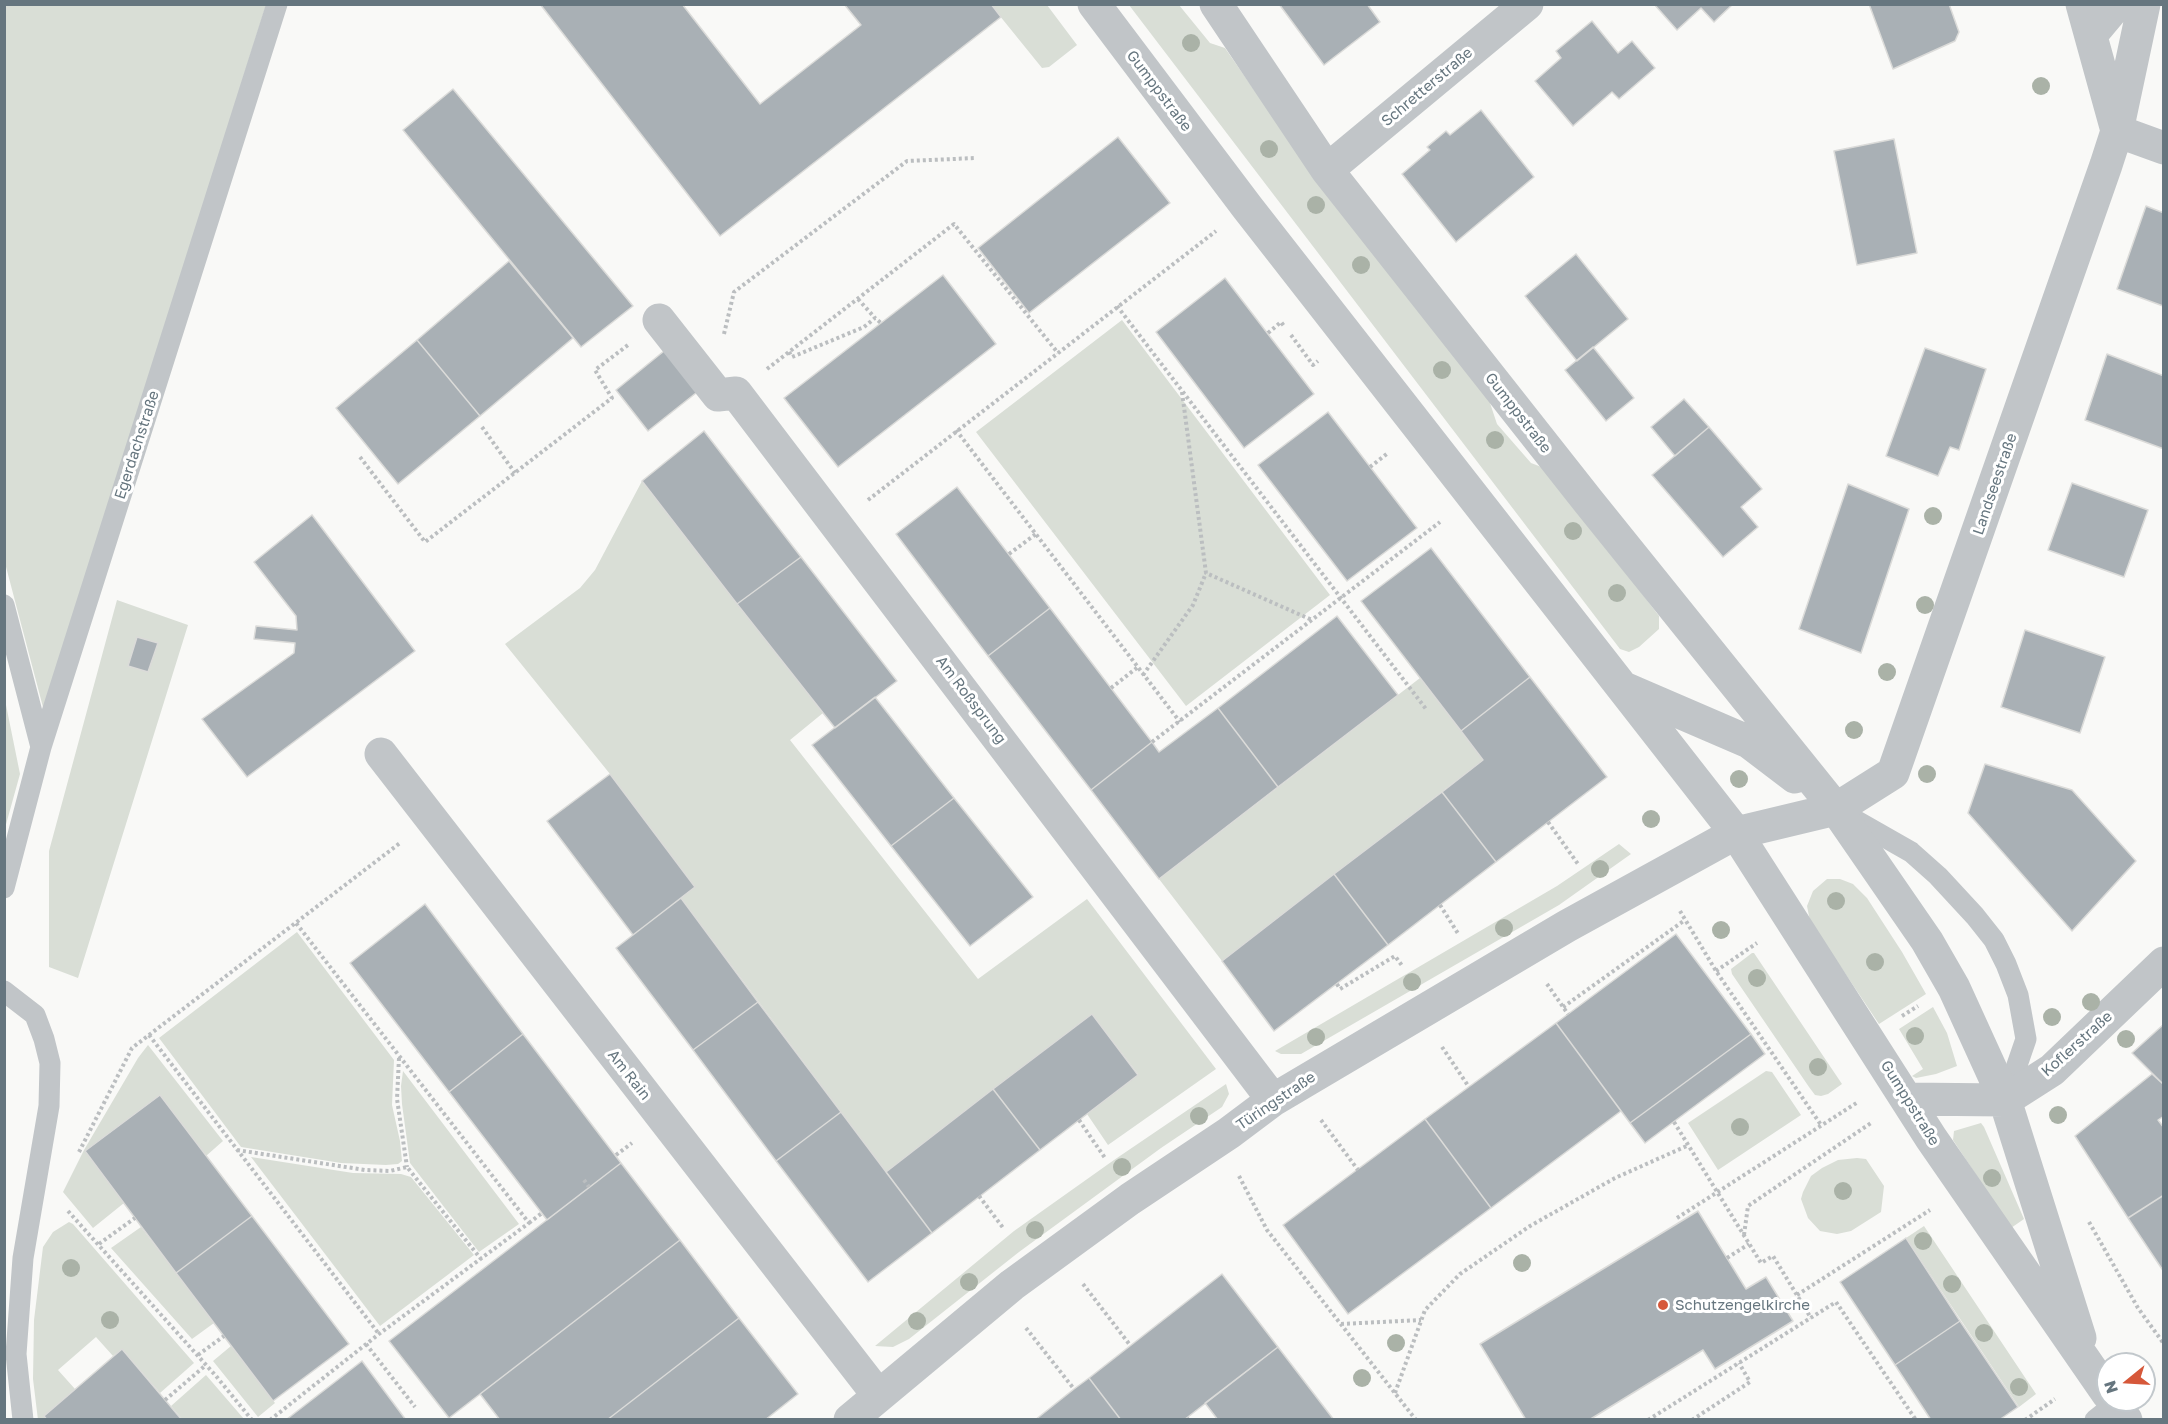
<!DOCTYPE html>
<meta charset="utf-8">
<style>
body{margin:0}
#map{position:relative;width:2168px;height:1424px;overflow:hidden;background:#f9f9f7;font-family:"Golos Text",sans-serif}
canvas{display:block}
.frame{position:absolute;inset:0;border:6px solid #66767f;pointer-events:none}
.north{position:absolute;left:2096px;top:1352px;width:60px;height:60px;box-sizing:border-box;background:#fff;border:2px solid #c2c8cc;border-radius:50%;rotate:252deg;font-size:16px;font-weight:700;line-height:24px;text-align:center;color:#66767f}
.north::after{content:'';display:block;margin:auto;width:21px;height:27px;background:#d6583a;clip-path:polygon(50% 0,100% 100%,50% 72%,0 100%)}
</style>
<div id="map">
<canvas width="2168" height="1424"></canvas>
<div class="frame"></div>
<div class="north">N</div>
</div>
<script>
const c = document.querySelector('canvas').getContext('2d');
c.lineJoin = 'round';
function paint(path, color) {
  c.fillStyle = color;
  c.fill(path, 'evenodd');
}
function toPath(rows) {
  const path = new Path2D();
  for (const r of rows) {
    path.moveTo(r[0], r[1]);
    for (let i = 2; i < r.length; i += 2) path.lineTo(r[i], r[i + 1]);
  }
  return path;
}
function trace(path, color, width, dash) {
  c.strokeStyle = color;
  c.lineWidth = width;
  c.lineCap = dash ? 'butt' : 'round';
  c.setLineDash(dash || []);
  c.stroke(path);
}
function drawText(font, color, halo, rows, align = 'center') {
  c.font = font + ' "Golos Text",sans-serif';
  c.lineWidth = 6;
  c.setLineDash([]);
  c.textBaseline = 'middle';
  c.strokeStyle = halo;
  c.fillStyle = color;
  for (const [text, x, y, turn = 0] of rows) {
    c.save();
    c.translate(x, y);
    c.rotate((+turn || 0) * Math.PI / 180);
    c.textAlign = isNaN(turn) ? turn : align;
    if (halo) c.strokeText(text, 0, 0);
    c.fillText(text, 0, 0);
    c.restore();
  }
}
const green = toPath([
 [4,5,266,5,44,711,5,563],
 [991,5,1047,5,1077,45,1049,67,1042,68],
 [1129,5,1179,5,1210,43,1225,48,1264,104,1488,397,1497,424,1531,463,1544,468,1565,492,1659,616,1659,629,1639,647,1629,652,1620,649],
 [1122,320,1330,595,1186,706,976,432],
 [642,481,823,713,790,740,978,979,1087,899,1216,1069,1108,1145,1087,1114,1138,1074,1092,1014,886,1172,681,898,695,887,610,774,505,644,580,588,595,570],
 [117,600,188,625,78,978,49,967,49,851],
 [1420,678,1483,760,1222,961,1159,879],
 [5,700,20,774,5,828,4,828],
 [1619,844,1631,854,1559,905,1301,1054,1281,1054,1275,1051,1557,886],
 [1827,879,1840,879,1853,884,1867,898,1902,952,1926,994,1879,1024,1810,921,1807,906,1813,891],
 [297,932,394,1060,392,1105,400,1141,402,1161,398,1164,386,1165,341,1163,241,1147,159,1038],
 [1752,953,1754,953,1842,1084,1828,1094,1821,1096,1815,1095,1809,1087,1732,974,1731,969],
 [1933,1007,1947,1033,1957,1066,1936,1074,1916,1078,1912,1076,1923,1069,1899,1029],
 [148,1045,223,1141,206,1156,160,1095,85,1151,124,1203,93,1228,63,1192,84,1150,138,1058],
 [403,1071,519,1224,479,1252,410,1163,402,1104,401,1086],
 [1766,1071,1772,1072,1801,1115,1718,1170,1688,1123],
 [1226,1084,1229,1094,1222,1107,1161,1148,1019,1252,909,1339,893,1347,875,1346,1014,1231,1114,1160],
 [1981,1123,1984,1127,2024,1219,2011,1228,1953,1140,1954,1131],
 [251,1157,353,1173,401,1174,411,1177,474,1255,380,1326],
 [1857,1158,1866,1159,1884,1186,1881,1212,1851,1231,1837,1234,1820,1231,1808,1218,1801,1199,1803,1192,1811,1176,1822,1168,1838,1160],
 [69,1222,73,1224,194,1363,160,1393,122,1349,113,1356,96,1337,58,1370,75,1389,44,1416,47,1419,38,1420,33,1379,34,1320,43,1247,53,1232],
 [1924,1226,2036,1394,2019,1407,1906,1238],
 [141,1227,214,1323,192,1339,111,1248],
 [231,1346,275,1403,258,1417,213,1361],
 [206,1375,244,1419,182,1419,171,1406]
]);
const building = toPath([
 [540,4,682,4,760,104,861,25,844,4,991,4,1001,17,720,236,540,4],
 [1279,4,1367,4,1380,22,1324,65,1279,4],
 [1654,4,1733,4,1714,22,1701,8,1677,30,1654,4],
 [1869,4,1949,4,1959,32,1955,41,1893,69,1869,4],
 [1592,21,1618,53,1632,41,1655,68,1619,99,1612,92,1573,126,1535,81,1561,58,1556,51,1592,21],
 [453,89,633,306,581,347,403,130,453,89],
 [1481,110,1534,177,1456,242,1402,174,1430,150,1427,147,1446,131,1450,135,1481,110],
 [1118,137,1170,203,1029,313,978,248,1118,137],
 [1894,139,1917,253,1857,265,1834,151,1894,139],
 [2146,206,2164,213,2163,306,2117,289,2146,206],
 [1576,254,1628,319,1577,361,1525,296,1576,254],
 [509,261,573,338,480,416,417,340,509,261],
 [943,275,996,344,838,467,784,398,943,275],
 [1225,278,1314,394,1244,448,1156,332,1225,278],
 [417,340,480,416,398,484,336,408,417,340],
 [669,347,701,389,648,431,616,390,669,347],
 [1593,347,1634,398,1606,421,1565,370,1593,347],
 [1925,348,1986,369,1959,450,1950,447,1938,476,1886,456,1925,348],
 [2107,354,2164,376,2164,449,2085,420,2107,354],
 [1684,399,1709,427,1675,456,1651,427,1684,399],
 [1328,412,1417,528,1347,581,1258,465,1328,412],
 [1709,427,1762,489,1741,507,1758,527,1723,557,1652,475,1709,427],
 [704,431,801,557,737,604,642,481,704,431],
 [2072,483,2148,510,2124,577,2048,550,2072,483],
 [1848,484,1909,509,1861,653,1799,629,1848,484],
 [957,487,1050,608,988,656,896,534,957,487],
 [312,515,415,651,247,777,202,719,294,653,295,643,254,639,256,626,297,630,296,616,254,562,312,515],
 [1431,548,1530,677,1461,731,1361,601,1431,548],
 [801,557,897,681,835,728,737,604,801,557],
 [1050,608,1152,742,1091,790,988,656,1050,608],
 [1337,616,1398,695,1278,787,1218,708,1337,616],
 [2025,630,2105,657,2080,733,2001,707,2025,630],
 [137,637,158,643,148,672,128,666,137,637],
 [1530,677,1607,777,1496,862,1442,792,1483,760,1461,731,1530,677],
 [875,697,954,798,891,846,812,745,875,697],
 [1218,708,1278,787,1159,879,1091,790,1152,742,1159,752,1218,708],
 [1985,764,2072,790,2136,861,2072,931,1968,813,1985,764],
 [610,774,695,887,633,935,547,821,610,774],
 [1442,792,1496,862,1388,945,1334,874,1442,792],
 [954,798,1033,897,970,946,891,846,954,798],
 [1334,874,1388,945,1274,1031,1222,961,1334,874],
 [681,898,758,1002,693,1050,616,948,681,898],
 [425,904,523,1034,449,1092,350,963,425,904],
 [1676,934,1751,1034,1630,1123,1556,1023,1676,934],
 [758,1002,841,1112,776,1161,693,1050,758,1002],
 [1092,1014,1138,1075,1040,1150,993,1089,1092,1014],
 [1556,1023,1621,1111,1491,1208,1425,1119,1556,1023],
 [2164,1024,2164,1085,2132,1053,2164,1024],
 [523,1034,621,1163,547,1220,449,1092,523,1034],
 [1751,1034,1765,1054,1645,1143,1630,1123,1751,1034],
 [2152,1074,2164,1085,2164,1116,2158,1120,2164,1128,2164,1195,2128,1218,2075,1136,2152,1074],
 [993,1089,1040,1150,932,1233,886,1172,993,1089],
 [160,1095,252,1216,176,1273,85,1151,160,1095],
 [841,1112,932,1233,868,1282,776,1161,841,1112],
 [1425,1119,1491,1208,1348,1314,1283,1225,1425,1119],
 [621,1163,680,1240,449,1418,389,1341,621,1163],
 [2164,1195,2164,1272,2128,1218,2164,1195],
 [1698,1211,1746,1289,1766,1277,1793,1321,1715,1369,1703,1350,1589,1420,1526,1420,1480,1344,1698,1211],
 [252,1216,349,1344,273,1401,176,1273,252,1216],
 [1906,1238,1960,1321,1895,1365,1840,1282,1906,1238],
 [680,1240,739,1318,607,1420,500,1420,480,1394,680,1240],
 [1222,1274,1278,1347,1184,1420,1121,1420,1089,1378,1222,1274],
 [739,1318,798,1394,765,1420,607,1420,739,1318],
 [1960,1321,2018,1407,1999,1420,1931,1420,1895,1365,1960,1321],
 [1278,1347,1334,1420,1218,1420,1205,1403,1278,1347],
 [122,1349,182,1420,47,1420,44,1416,122,1349],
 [362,1361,406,1420,287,1420,287,1419,362,1361],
 [1089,1378,1121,1420,1035,1420,1074,1389,1089,1378]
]);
const path = toPath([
 [858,299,875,318],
 [1117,306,1426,709],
 [1268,333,1281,322,1284,326],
 [724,334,734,292,907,161,976,158],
 [1291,335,1313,365,1318,361],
 [789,352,792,357,864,327,875,318,881,323],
 [767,369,954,224,1058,353],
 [1182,392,1206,573,1312,620],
 [482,427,515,473],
 [956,430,1180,722],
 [360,457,425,542,612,398,595,370,628,345],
 [1370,467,1388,453],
 [868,500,1216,231],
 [1009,554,1036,534],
 [1143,675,1193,605,1206,573],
 [1111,688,1138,667],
 [1152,742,1440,522],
 [1548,822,1578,864],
 [1440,905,1459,935],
 [1680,911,1716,971,1821,1125],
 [1716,971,1757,943],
 [1337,984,1340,989,1395,956,1403,967],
 [1547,984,1568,1014],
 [1563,1007,1685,920],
 [1902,1016,1918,1006],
 [149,1035,379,1334],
 [1442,1047,1469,1087],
 [399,1058,397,1099,407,1167],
 [1079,1120,1105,1158],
 [1321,1120,1358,1170],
 [1674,1122,1761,1263,1773,1256,1811,1318],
 [237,1150,365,1170,390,1171,407,1167,481,1259],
 [79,1152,132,1048,400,843],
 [616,1155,632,1143],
 [1239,1176,1267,1230,1416,1420],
 [584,1180,589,1187],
 [979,1196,1004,1229],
 [68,1211,216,1376,252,1420],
 [1677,1218,1858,1102],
 [2089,1222,2138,1308,2164,1344],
 [529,1223,542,1213],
 [1744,1235,1748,1206,1871,1123],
 [99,1244,135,1218],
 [1727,1258,1749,1244],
 [1083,1284,1130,1345],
 [1797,1295,1930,1210],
 [1341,1324,1421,1320],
 [1026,1328,1074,1389],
 [366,1344,415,1407],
 [198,1355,224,1336],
 [1395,1393,1425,1310,1460,1274,1530,1226,1615,1178,1689,1145],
 [165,1400,206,1365],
 [1187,1418,1188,1420],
 [270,1420,379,1334,529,1223,296,923],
 [1648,1420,1836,1302,1916,1420],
 [1692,1420,1750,1382,1739,1363],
 [2025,1420,2055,1399]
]);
const lane = toPath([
 [4,605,41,747],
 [1846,815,1911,852,1938,876,1975,916,1994,940,2006,964,2018,995,2026,1039,2005,1100],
 [4,888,41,747,277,4],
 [4,991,35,1015,44,1039,50,1063,49,1106,23,1258,16,1354,23,1420],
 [2095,1420,2115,1404]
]);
const street = toPath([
 [1094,4,1247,207,1736,833,1931,1138,2108,1394],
 [1216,4,1327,170,1588,501,1836,809,1927,941,1954,988,2005,1100,2080,1338],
 [2082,4,2116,127],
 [2091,35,2117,4],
 [2117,131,2164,148],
 [1327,170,1527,4],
 [659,320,718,395,736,393,1273,1100],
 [1626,689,1749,742,1795,777],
 [381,754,878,1395],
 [1907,1099,2005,1100,2052,1070,2164,963],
 [2112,1400,2126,1420],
 [850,1420,1012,1285,1130,1199,1229,1133,1273,1100,1567,926,1736,833,1836,809,1893,773,2106,165,2117,131,2144,4]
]);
const trees = [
 [1191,43],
 [2041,86],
 [1269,149],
 [1316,205],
 [1361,265],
 [1442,370],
 [1495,440],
 [1933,516],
 [1573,531],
 [1617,593],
 [1925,605],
 [1887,672],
 [1854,730],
 [1927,774],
 [1739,779],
 [1651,819],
 [1600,869],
 [1836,901],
 [1504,928],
 [1721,930],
 [1875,962],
 [1757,978],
 [1412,982],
 [2091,1002],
 [2052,1017],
 [1915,1036],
 [1316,1037],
 [2126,1039],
 [1818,1067],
 [2058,1115],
 [1199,1116],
 [1740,1127],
 [1122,1167],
 [1992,1178],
 [1843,1191],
 [1035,1230],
 [1923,1241],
 [1522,1263],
 [71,1268],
 [969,1282],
 [1952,1284],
 [110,1320],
 [917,1321],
 [1984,1333],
 [1396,1343],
 [1362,1378],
 [2019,1387]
];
const markers = [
 [1663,1305,6,"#d6583a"]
];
const streetNames = [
 ["Schretterstraße",1427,87,-40],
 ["Gumppstraße",1159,91,53],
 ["Gumppstraße",1518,413,52],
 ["Egerdachstraße",137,445,-72],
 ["Landseestraße",1995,484,-71],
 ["Am Roßsprung",971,700,53],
 ["Koflerstraße",2077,1044,-42],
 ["Am Rain",629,1075,52],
 ["Türingstraße",1276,1101,-34],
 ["Gumppstraße",1910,1103,58]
];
const poiNames = [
 ["Schutzengelkirche",1675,1305]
];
paint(green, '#d9ded6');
paint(building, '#a9b0b5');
trace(building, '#dbdbd9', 1.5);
trace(path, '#bbbec0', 4, [3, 3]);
trace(lane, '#c1c5c8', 21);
trace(street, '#c1c5c8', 33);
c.fillStyle = '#aab2a7';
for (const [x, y] of trees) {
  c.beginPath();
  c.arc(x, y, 9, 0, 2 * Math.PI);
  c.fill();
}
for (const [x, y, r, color] of markers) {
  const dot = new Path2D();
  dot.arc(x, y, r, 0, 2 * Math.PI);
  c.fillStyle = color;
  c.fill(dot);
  trace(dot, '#fff', 2);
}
drawText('15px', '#66767f', '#fff', streetNames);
drawText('15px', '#66767f', '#fff', poiNames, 'left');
</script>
